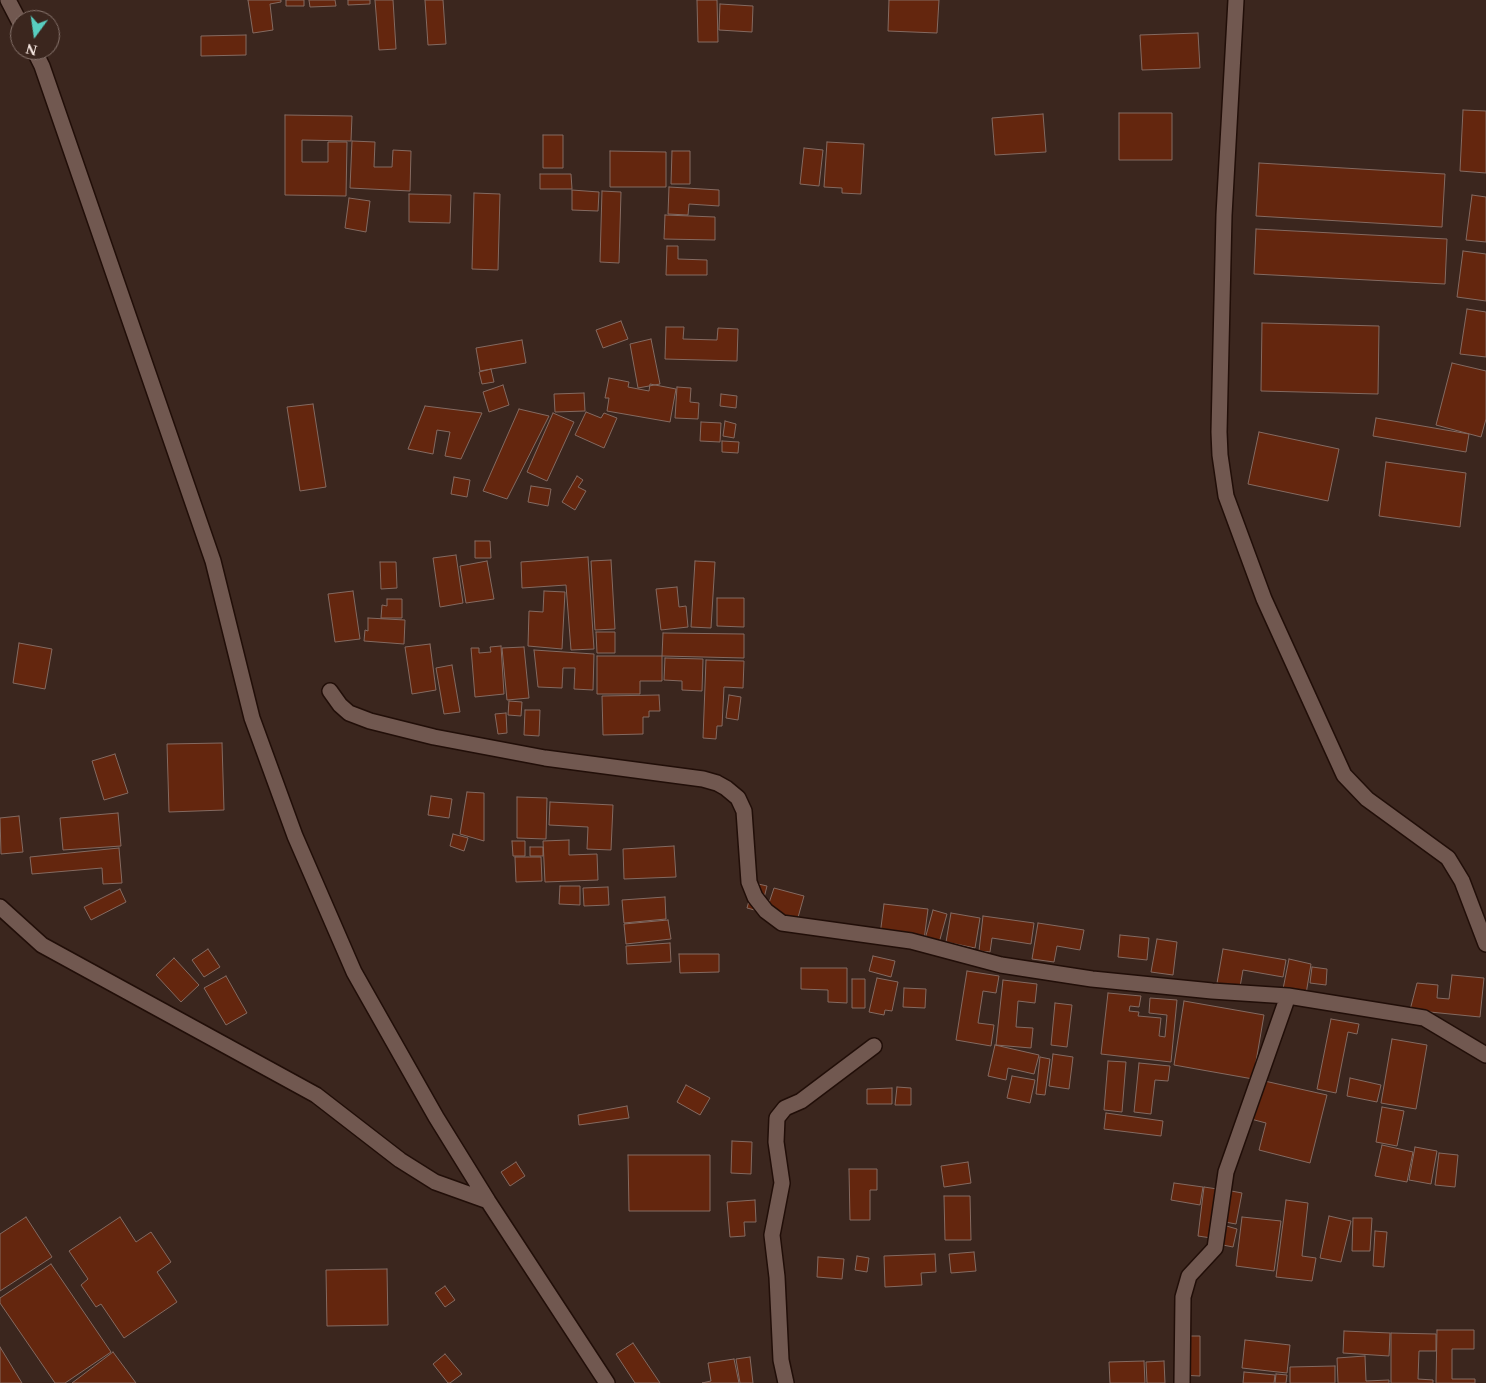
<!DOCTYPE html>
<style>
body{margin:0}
#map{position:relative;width:1486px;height:1383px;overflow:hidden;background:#3b261e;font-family:Spectral,serif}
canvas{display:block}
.north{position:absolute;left:10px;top:10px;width:50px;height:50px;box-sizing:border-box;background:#3b261e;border:1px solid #87746d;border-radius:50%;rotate:194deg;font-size:14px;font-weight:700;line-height:20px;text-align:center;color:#f8e9e3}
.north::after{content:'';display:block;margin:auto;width:18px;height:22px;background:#58cec0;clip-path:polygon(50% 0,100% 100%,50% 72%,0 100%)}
</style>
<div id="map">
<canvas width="1486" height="1383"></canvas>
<div class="north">N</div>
</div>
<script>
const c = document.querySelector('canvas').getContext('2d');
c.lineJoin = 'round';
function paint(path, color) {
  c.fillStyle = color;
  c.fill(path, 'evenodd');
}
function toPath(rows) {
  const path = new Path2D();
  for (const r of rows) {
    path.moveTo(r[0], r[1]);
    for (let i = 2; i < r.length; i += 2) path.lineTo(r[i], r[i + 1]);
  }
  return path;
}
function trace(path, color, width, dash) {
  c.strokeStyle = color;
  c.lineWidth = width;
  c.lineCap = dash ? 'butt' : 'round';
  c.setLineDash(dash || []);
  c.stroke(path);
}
const building = toPath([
 [248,0,281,0,281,2,270,4,273,30,253,33,248,0],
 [286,0,304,0,304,6,286,6,286,0],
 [309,0,335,0,336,6,310,7,309,0],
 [348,0,370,0,370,4,348,5,348,0],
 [375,0,393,0,396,49,379,50,375,0],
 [425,0,443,0,446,44,428,45,425,0],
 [697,0,717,0,718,42,698,42,697,0],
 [889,0,939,0,937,33,888,31,889,0],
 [720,4,753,6,752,32,719,30,720,4],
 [1198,33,1200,68,1142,70,1140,35,1198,33],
 [246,35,246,55,201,56,201,36,246,35],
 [1463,110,1486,111,1486,173,1460,171,1463,110],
 [1119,113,1172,113,1172,160,1119,160,1119,113],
 [1043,114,1046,152,995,155,992,118,1043,114],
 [285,115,352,116,351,141,302,140,302,162,328,162,328,142,347,142,346,196,285,195,285,115],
 [543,135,563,135,563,168,543,168,543,135],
 [352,141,375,142,374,167,392,167,393,150,411,151,410,191,350,188,352,141],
 [827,142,864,144,861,194,842,193,842,188,824,187,827,142],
 [804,148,823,150,819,186,800,184,804,148],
 [610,151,666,152,666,187,610,187,610,151],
 [672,151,690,151,690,184,671,184,672,151],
 [1259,163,1445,174,1442,227,1256,216,1259,163],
 [540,174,571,174,572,189,540,189,540,174],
 [669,187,719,190,719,206,689,204,688,215,668,214,669,187],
 [572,190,599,192,598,211,572,210,572,190],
 [602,191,621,192,619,263,600,262,602,191],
 [474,193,500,194,498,270,472,269,474,193],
 [409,194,451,195,450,223,409,222,409,194],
 [1472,195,1486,197,1486,242,1466,240,1472,195],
 [349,198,370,201,366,232,345,228,349,198],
 [665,215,715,217,715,240,664,239,665,215],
 [1256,229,1447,239,1445,284,1254,274,1256,229],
 [667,246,678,246,678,259,707,260,707,275,666,275,667,246],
 [1463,251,1486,254,1486,301,1457,297,1463,251],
 [1467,309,1486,312,1486,357,1460,354,1467,309],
 [621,321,628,339,603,348,596,330,621,321],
 [1262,323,1379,326,1378,394,1261,391,1262,323],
 [666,327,684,327,683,339,717,340,718,328,738,329,737,361,665,359,666,327],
 [651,339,660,384,638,388,630,344,651,339],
 [522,340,526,363,480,371,476,348,522,340],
 [1452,363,1486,371,1486,419,1481,437,1436,425,1452,363],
 [491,369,494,382,482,384,479,372,491,369],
 [609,378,629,382,628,387,649,391,650,384,676,389,670,422,607,411,609,398,605,398,609,378],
 [503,385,509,405,489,412,483,392,503,385],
 [677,387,691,388,690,402,699,403,698,419,675,418,677,387],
 [584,393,585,411,555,412,554,394,584,393],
 [721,394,737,396,736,408,720,406,721,394],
 [313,404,326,487,300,491,287,407,313,404],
 [425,406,482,413,461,459,445,456,450,432,437,430,433,454,408,449,425,406],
 [519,409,549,416,507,499,483,491,519,409],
 [586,412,601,418,604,413,617,418,604,448,575,435,586,412],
 [553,413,574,422,547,481,527,472,553,413],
 [1376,418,1469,434,1466,452,1373,436,1376,418],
 [725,421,736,424,734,438,723,436,725,421],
 [701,422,721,423,720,442,700,441,701,422],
 [1259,432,1339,449,1328,501,1248,484,1259,432],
 [722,441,739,442,738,453,722,452,722,441],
 [1386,462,1466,473,1460,527,1379,516,1386,462],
 [577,476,583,480,578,487,586,491,575,510,562,502,577,476],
 [454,477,470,480,467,497,451,494,454,477],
 [531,486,551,489,548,506,528,502,531,486],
 [475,541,490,541,491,558,475,558,475,541],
 [456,555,463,603,440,607,433,558,456,555],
 [588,557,594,649,571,650,566,585,522,588,521,562,588,557],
 [611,560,615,629,595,630,591,561,611,560],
 [487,561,494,599,466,603,460,566,487,561],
 [695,561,715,562,711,628,691,627,695,561],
 [380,562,396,562,397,588,381,589,380,562],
 [677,587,679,607,686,606,688,627,661,630,656,589,677,587],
 [353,591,360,639,335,642,328,594,353,591],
 [544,591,565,592,562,649,528,646,529,611,543,612,544,591],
 [717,598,744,598,744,627,717,626,717,598],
 [387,599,402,599,402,618,381,618,382,605,387,606,387,599],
 [368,618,405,620,404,644,364,641,365,630,368,631,368,618],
 [596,632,615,632,615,653,597,653,596,632],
 [663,633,744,634,744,658,662,656,663,633],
 [19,643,52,649,45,689,13,683,19,643],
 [430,644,436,690,412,694,405,647,430,644],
 [501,646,504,694,475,697,471,648,479,648,479,653,491,652,490,647,501,646],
 [524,647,529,698,507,700,502,648,524,647],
 [534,650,594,654,593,690,574,689,575,668,563,668,562,688,538,687,534,650],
 [597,656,662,656,662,681,640,681,640,694,597,694,597,656],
 [665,658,703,659,702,691,682,690,682,681,664,680,665,658],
 [706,660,744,661,743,688,724,687,722,726,717,726,716,739,703,738,706,660],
 [452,665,460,712,444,714,436,668,452,665],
 [659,695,660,711,649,711,649,717,643,717,643,734,603,735,602,696,659,695],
 [729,695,741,697,738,720,726,718,729,695],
 [509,701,522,702,521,716,508,715,509,701],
 [525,710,540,710,539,736,524,735,525,710],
 [506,713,507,733,498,734,495,714,506,713],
 [222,743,224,810,169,812,167,744,222,743],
 [115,754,128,793,104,800,92,761,115,754],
 [467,792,484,793,484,841,460,834,467,792],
 [431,796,452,799,449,818,428,815,431,796],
 [517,797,547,798,546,839,517,838,517,797],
 [550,802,613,805,611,850,587,849,588,827,549,825,550,802],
 [118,813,121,846,63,850,60,818,118,813],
 [19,816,23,852,1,854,0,818,19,816],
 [453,834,468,838,464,851,450,846,453,834],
 [569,840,569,855,597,854,598,880,545,882,543,841,569,840],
 [512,841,525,841,525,856,513,856,512,841],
 [674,846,676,877,624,879,623,849,674,846],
 [530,847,543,847,543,856,530,856,530,847],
 [119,848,122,883,103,884,102,868,32,874,30,857,119,848],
 [515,857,541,857,542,881,516,882,515,857],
 [754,883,767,886,763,902,769,903,774,888,804,896,797,921,747,908,754,883],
 [560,886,580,886,580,905,559,904,560,886],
 [608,887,609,905,584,906,583,888,608,887],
 [120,889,126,902,91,920,84,907,120,889],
 [665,897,666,919,624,923,622,900,665,897],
 [884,904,928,909,924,940,880,935,884,904],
 [933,910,947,914,939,943,925,939,933,910],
 [951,913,980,918,975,948,946,942,951,913],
 [983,916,1034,923,1031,944,992,938,990,952,979,951,983,916],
 [668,920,671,939,626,944,624,924,668,920],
 [1038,923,1084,930,1080,950,1057,946,1054,962,1032,959,1038,923],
 [1120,935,1149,938,1147,960,1118,957,1120,935],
 [1157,939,1177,942,1173,975,1151,972,1157,939],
 [670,943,671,962,627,964,626,946,670,943],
 [208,949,220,967,204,977,192,960,208,949],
 [1223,949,1286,960,1283,977,1243,970,1240,987,1217,983,1223,949],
 [679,954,719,954,719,972,680,973,679,954],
 [873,956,895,961,891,977,869,971,873,956],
 [174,958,199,985,181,1002,156,975,174,958],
 [1289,959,1311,964,1306,994,1283,989,1289,959],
 [1312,967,1327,969,1326,985,1310,983,1312,967],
 [801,968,847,968,847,1003,828,1002,828,990,801,989,801,968],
 [967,971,999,976,996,993,983,991,978,1023,994,1025,991,1046,956,1040,967,971],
 [1452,975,1484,978,1480,1017,1410,1010,1417,983,1438,985,1437,998,1449,999,1452,975],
 [226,976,247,1013,226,1025,204,988,226,976],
 [877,978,898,982,892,1011,885,1010,884,1015,869,1012,877,978],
 [852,979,865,979,865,1008,852,1008,852,979],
 [1003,980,1037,984,1035,1003,1018,1001,1016,1027,1033,1028,1031,1048,996,1045,1003,980],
 [904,988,926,989,925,1008,903,1007,904,988],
 [1108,993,1141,996,1139,1007,1130,1006,1129,1011,1139,1012,1138,1016,1161,1018,1159,1036,1165,1037,1167,1015,1149,1013,1150,998,1177,1000,1171,1062,1101,1054,1108,993],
 [1184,1001,1264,1015,1253,1079,1174,1065,1184,1001],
 [1055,1003,1072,1005,1067,1047,1051,1045,1055,1003],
 [1331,1019,1359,1024,1357,1034,1348,1032,1336,1093,1317,1089,1331,1019],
 [1392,1039,1427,1045,1416,1109,1381,1103,1392,1039],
 [995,1045,1039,1055,1034,1074,1008,1068,1006,1080,988,1076,995,1045],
 [1053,1054,1073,1057,1069,1089,1049,1086,1053,1054],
 [1040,1057,1050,1059,1045,1095,1036,1094,1040,1057],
 [1108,1061,1126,1062,1122,1112,1104,1110,1108,1061],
 [1139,1063,1170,1066,1168,1081,1155,1080,1151,1114,1134,1112,1139,1063],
 [1012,1076,1035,1080,1030,1103,1007,1098,1012,1076],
 [1350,1078,1381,1085,1377,1102,1347,1096,1350,1078],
 [1260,1080,1327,1095,1310,1163,1259,1150,1266,1123,1247,1118,1260,1080],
 [686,1085,710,1098,700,1115,677,1102,686,1085],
 [897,1087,911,1088,911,1105,895,1105,897,1087],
 [892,1088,892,1104,867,1104,867,1089,892,1088],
 [627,1106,629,1118,579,1125,578,1115,627,1106],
 [1382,1107,1404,1111,1397,1146,1376,1142,1382,1107],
 [1106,1113,1163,1121,1161,1136,1104,1129,1106,1113],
 [732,1141,752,1142,751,1174,731,1173,732,1141],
 [1382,1145,1413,1152,1407,1182,1375,1176,1382,1145],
 [1415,1147,1437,1151,1431,1184,1409,1180,1415,1147],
 [1439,1153,1458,1155,1455,1187,1435,1185,1439,1153],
 [628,1155,710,1155,710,1211,629,1211,628,1155],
 [516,1162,525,1176,510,1186,501,1172,516,1162],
 [968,1162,971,1183,944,1187,941,1166,968,1162],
 [849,1169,877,1169,877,1190,870,1190,870,1220,850,1220,849,1169],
 [1174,1183,1203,1187,1200,1205,1171,1200,1174,1183],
 [1204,1187,1224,1190,1218,1239,1198,1236,1204,1187],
 [1226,1190,1242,1193,1236,1224,1225,1222,1226,1190],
 [944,1196,970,1196,971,1240,945,1240,944,1196],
 [755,1200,756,1222,744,1222,745,1236,730,1237,727,1202,755,1200],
 [1286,1200,1308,1203,1302,1256,1316,1258,1312,1281,1276,1277,1286,1200],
 [1329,1216,1351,1221,1341,1262,1320,1258,1329,1216],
 [26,1217,52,1257,0,1291,0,1234,26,1217],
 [120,1217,136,1242,151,1232,171,1262,157,1272,177,1302,124,1338,101,1304,96,1307,81,1285,88,1279,69,1251,120,1217],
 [1242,1217,1281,1221,1274,1271,1236,1266,1242,1217],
 [1353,1218,1372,1218,1370,1251,1352,1251,1353,1218],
 [1223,1225,1237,1229,1233,1247,1218,1244,1223,1225],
 [1375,1231,1387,1232,1384,1267,1373,1266,1375,1231],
 [974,1252,976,1271,951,1273,949,1254,974,1252],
 [935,1254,936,1272,921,1273,922,1285,885,1287,884,1256,935,1254],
 [857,1256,869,1258,867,1272,855,1270,857,1256],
 [818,1257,844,1259,842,1279,817,1277,818,1257],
 [51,1264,111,1352,65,1383,55,1383,0,1303,0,1298,51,1264],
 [387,1269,388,1325,327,1326,326,1270,387,1269],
 [445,1286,455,1300,445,1307,435,1293,445,1286],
 [1437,1330,1474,1330,1474,1349,1452,1349,1452,1379,1475,1379,1475,1383,1436,1383,1437,1330],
 [1344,1331,1390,1333,1389,1356,1343,1353,1344,1331],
 [1391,1333,1436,1334,1436,1351,1419,1351,1418,1379,1433,1380,1433,1383,1391,1383,1391,1333],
 [1179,1336,1200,1336,1200,1376,1179,1375,1179,1336],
 [1245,1340,1290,1345,1287,1373,1242,1368,1245,1340],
 [633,1343,660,1383,635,1383,616,1354,633,1343],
 [0,1347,22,1383,0,1383,0,1347],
 [113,1352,136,1383,72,1383,113,1352],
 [445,1354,462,1374,450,1383,448,1383,433,1364,445,1354],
 [1365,1356,1366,1381,1389,1380,1389,1383,1338,1383,1337,1358,1365,1356],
 [750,1357,753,1383,740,1383,736,1359,750,1357],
 [734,1359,739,1383,702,1383,711,1381,708,1363,734,1359],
 [1144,1361,1145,1383,1110,1383,1109,1362,1144,1361],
 [1164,1361,1165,1383,1147,1383,1146,1362,1164,1361],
 [1335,1366,1335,1383,1290,1383,1290,1367,1335,1366],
 [1244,1372,1275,1375,1274,1383,1243,1383,1244,1372],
 [1276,1374,1287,1375,1286,1383,1275,1383,1276,1374]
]);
const minor = toPath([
 [8,0,20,23],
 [1236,0,1224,215,1219,432,1220,455,1226,496,1264,599,1344,775,1367,799,1448,858,1462,881,1486,944],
 [34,50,42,66,213,561,252,718,295,836,354,972,436,1117,488,1201,607,1383],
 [330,691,340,705,349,713,370,721,434,737,545,758,703,779,717,783,726,788,738,798,744,811,749,882,755,897,766,911,782,923,911,941,1001,965,1092,979,1212,991,1288,996,1424,1018,1486,1055],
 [0,907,42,945,316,1095,400,1160,435,1182,488,1201],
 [786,1383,781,1360,777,1277,772,1235,782,1183,776,1142,777,1118,785,1108,801,1101,874,1046],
 [1182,1383,1183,1297,1189,1276,1215,1248,1226,1172,1288,996]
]);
paint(building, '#64260e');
trace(building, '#846a61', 1);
trace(minor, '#210e08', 18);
trace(minor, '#715850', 15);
</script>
